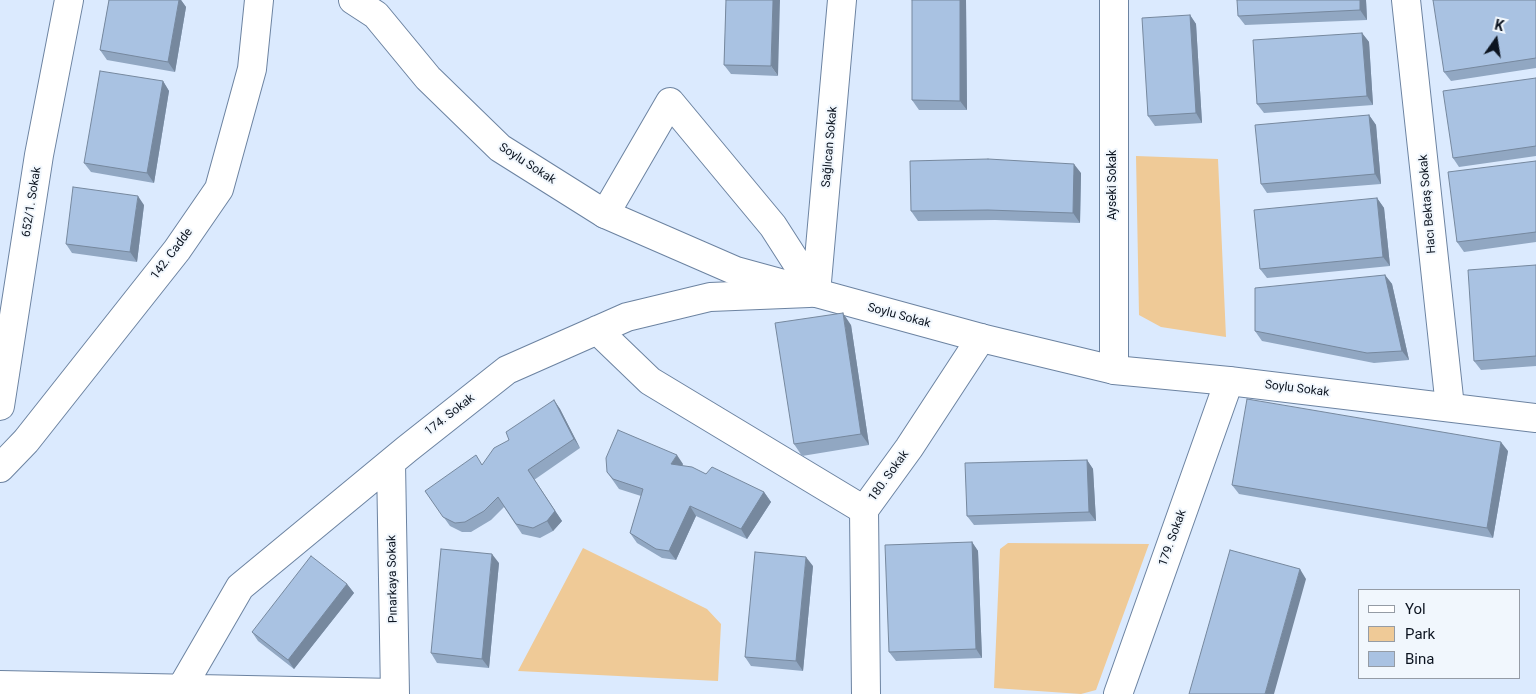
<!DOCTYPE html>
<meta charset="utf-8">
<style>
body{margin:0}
#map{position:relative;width:1536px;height:694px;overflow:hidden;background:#dbeafe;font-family:Roboto,sans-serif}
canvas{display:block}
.legend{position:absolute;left:1358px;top:589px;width:162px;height:90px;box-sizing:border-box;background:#f1f7fd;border:1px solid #959ca5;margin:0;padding:6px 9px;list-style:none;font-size:15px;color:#0c1420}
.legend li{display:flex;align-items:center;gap:10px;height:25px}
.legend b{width:25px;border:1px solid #959ca5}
.north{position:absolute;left:1471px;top:15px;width:50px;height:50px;-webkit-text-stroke:4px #f1f7fd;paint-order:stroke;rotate:13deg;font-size:14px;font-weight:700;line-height:20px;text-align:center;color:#0c1420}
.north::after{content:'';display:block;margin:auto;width:18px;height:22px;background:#0c1420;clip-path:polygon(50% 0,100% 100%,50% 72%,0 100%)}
</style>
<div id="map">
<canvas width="1536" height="694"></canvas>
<ul class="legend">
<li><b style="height:6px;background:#fff"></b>Yol</li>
<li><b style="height:14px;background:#efca97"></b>Park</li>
<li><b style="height:14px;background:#a9c2e2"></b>Bina</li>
</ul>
<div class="north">K</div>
</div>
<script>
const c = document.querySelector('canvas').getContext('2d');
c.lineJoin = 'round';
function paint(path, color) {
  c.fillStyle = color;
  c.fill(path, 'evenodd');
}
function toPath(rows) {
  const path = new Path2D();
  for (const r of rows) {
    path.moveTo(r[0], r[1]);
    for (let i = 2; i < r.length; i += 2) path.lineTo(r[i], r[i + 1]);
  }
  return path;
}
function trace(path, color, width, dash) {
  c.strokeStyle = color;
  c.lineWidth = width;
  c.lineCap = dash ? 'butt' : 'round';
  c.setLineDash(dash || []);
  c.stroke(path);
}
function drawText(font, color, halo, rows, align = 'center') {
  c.font = font + ' Roboto,sans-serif';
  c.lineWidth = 4;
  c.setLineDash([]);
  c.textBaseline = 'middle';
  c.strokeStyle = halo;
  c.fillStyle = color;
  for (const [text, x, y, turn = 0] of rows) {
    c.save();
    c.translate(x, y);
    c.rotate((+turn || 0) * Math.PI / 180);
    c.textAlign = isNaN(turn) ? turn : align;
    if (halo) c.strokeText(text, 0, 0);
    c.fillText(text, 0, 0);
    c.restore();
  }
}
const green = toPath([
 [1136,156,1218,159,1226,337,1161,327,1139,315],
 [1008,543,1149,544,1096,690,1081,694,994,688,1000,549],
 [583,548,707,609,721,624,718,681,518,671]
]);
const minor = toPath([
 [1114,0,1114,370],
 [1406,0,1450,407],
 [605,214,670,102,773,226,816,293],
 [816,293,842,0],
 [597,330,650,381,864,510],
 [0,406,39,155,69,0],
 [391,463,395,694],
 [0,685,395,693],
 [178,694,240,587,407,449,507,370,627,317,710,297,809,293],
 [866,694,864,510,909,448,981,338],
 [1118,694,1229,381]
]);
const tertiary = toPath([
 [353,0,376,15,428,78,500,148,605,214,736,271,981,338,1114,370,1229,381,1536,418],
 [0,468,26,441,177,250,219,189,252,69,259,0]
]);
const wall = toPath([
 [109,0,181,0,186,7,175,72,107,60,100,50],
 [726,0,778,76,731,74,724,65],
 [912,0,966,0,967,110,919,110,912,100],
 [1366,0,1367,20,1245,25,1238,16],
 [1536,0,1536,68,1451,81,1444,72],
 [1190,15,1196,24,1202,123,1155,126,1148,116],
 [1362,33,1369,42,1373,105,1264,113,1257,104],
 [1536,78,1536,156,1459,167,1453,158],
 [163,81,169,91,154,183,91,172,84,163],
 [1369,115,1376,125,1381,184,1267,193,1261,184],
 [1536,161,1536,242,1464,252,1457,242],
 [1081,173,1080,223,995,220,918,221,911,211],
 [1377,198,1384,208,1390,266,1267,278,1260,269],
 [144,205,137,262,72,253,66,244],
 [1536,265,1536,366,1481,370,1474,361],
 [1385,275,1392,284,1409,360,1374,363,1262,341,1255,331],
 [851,325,869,445,802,456,794,444],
 [554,400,560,409,580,448,534,480,562,521,553,531,540,538,522,534,504,507,491,520,471,532,462,532,450,526,425,491,483,464],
 [1508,451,1493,538,1239,494,1232,485],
 [1087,460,1093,469,1096,521,974,525,967,516],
 [683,464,682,466,706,474,764,492,771,502,747,539,696,516,676,560,662,558,637,543,630,533,641,496,619,489,607,472],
 [972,542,978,551,982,658,896,661,889,652],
 [499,563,489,668,437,663,431,653],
 [813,566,803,671,751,666,745,657],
 [347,584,354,593,294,669,258,641,252,632]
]);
const shadedWall = toPath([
 [179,0,181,0,186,7,175,72,168,62],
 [773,0,780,0,778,76,771,66],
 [960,0,966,0,967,110,960,101],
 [1360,0,1366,0,1367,20,1360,10],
 [1190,15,1196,24,1202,123,1196,113],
 [1362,33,1369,42,1373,105,1367,96],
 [163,81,169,91,154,183,147,173],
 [1369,115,1376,125,1381,184,1375,174],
 [1074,164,1081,173,1080,223,1073,213],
 [138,196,144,205,137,262,130,252],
 [1377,198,1384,208,1390,266,1383,257],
 [1385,275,1392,284,1409,360,1402,351],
 [843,313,851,325,869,445,861,434],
 [554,400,560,409,580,448,574,439],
 [1501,442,1508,451,1493,538,1487,528],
 [677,455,683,464,678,474,671,464],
 [1087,460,1093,469,1096,521,1089,512],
 [528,470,562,521,553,531,547,521],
 [764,492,771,502,747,539,741,529],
 [690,506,696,516,676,560,669,551],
 [972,542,978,551,982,658,976,649],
 [492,554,499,563,489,668,482,659],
 [806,557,813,566,803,671,796,661],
 [1300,569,1306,579,1274,694,1265,694],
 [347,584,354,593,294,669,288,660]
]);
const building = toPath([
 [109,0,179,0,168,62,100,50,109,0],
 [726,0,773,0,771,66,724,65,726,0],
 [912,0,960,0,960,101,912,100,912,0],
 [1237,0,1360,0,1360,10,1238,16,1237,0],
 [1433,0,1536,0,1536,58,1444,72,1433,0],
 [1190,15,1196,113,1148,116,1142,18,1190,15],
 [1362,33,1367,96,1257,104,1253,40,1362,33],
 [100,71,163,81,147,173,84,163,100,71],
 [1536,78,1536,146,1453,158,1443,91,1536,78],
 [1369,115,1375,174,1261,184,1255,125,1369,115],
 [988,159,1074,164,1073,213,988,210,911,211,910,161,988,159],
 [1536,161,1536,232,1457,242,1448,172,1536,161],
 [73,187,138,196,130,252,66,244,73,187],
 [1377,198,1383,257,1260,269,1254,210,1377,198],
 [1536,265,1536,356,1474,361,1468,270,1536,265],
 [1385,275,1402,351,1367,353,1255,331,1255,288,1385,275],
 [843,313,861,434,794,444,775,323,843,313],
 [1247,399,1501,442,1487,528,1232,485,1247,399],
 [554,400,574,439,528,470,555,511,547,521,533,528,516,524,498,497,484,511,465,522,455,523,443,517,425,491,476,455,482,465,494,448,509,440,506,432,554,400],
 [618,430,677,455,671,464,692,467,706,474,712,467,764,492,741,529,690,506,669,551,656,549,630,533,643,489,613,479,607,472,606,458,618,430],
 [1087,460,1089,512,967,516,965,463,1087,460],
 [972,542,976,649,889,652,885,545,972,542],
 [441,549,492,554,482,659,431,653,441,549],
 [1230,550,1300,569,1265,694,1189,694,1230,550],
 [755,552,806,557,796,661,745,657,755,552],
 [311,556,347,584,288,660,252,632,311,556]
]);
const streetNames = [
 ["Sağlıcan Sokak",830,147,-85],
 ["Soylu Sokak",527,164,33],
 ["Ayseki Sokak",1113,185,-90],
 ["652/1. Sokak",32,202,-81],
 ["Hacı Bektaş Sokak",1428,204,-95],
 ["142. Cadde",172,254,-53],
 ["Soylu Sokak",899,316,15],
 ["Soylu Sokak",1297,389,7],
 ["174. Sokak",450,415,-38],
 ["180. Sokak",889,476,-54],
 ["179. Sokak",1173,538,-70],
 ["Pınarkaya Sokak",393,579,-91]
];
paint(green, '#efca97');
trace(minor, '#6c83a1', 30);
trace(tertiary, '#6c83a1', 30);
trace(minor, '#fff', 28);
trace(tertiary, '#fff', 28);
paint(wall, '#91a7c2');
paint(shadedWall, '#76889e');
paint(building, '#a9c2e2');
trace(building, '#76889e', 1);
drawText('12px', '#0c1420', '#f1f7fd', streetNames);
</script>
